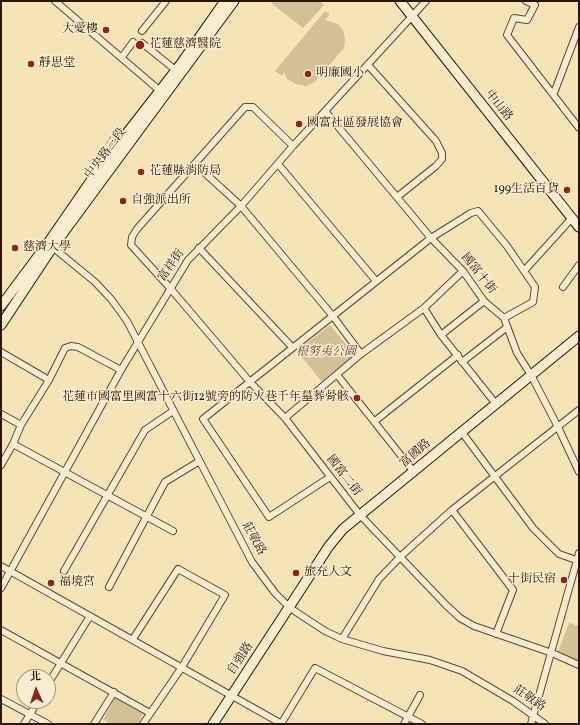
<!DOCTYPE html>
<meta charset="utf-8">
<style>
body{margin:0}
#map{position:relative;width:580px;height:725px;overflow:hidden;background:#f5e4b6;font-family:Vollkorn,"Noto Serif TC",serif}
canvas{display:block}
.frame{position:absolute;inset:0;border:2px solid #2f1306;pointer-events:none}
.north{position:absolute;left:16px;top:669px;width:40px;height:40px;box-sizing:border-box;background:#f8edd0;border:1px solid #a8967f;border-radius:50%;rotate:357deg;font-size:11px;font-weight:700;line-height:16px;text-align:center;color:#2f1306}
.north::after{content:'';display:block;margin:auto;width:14px;height:18px;background:#8f2418;clip-path:polygon(50% 0,100% 100%,50% 72%,0 100%)}
</style>
<div id="map">
<canvas width="580" height="725"></canvas>
<div class="frame"></div>
<div class="north">北</div>
</div>
<script>
const c = document.querySelector('canvas').getContext('2d');
c.lineJoin = 'round';
function paint(path, color) {
  c.fillStyle = color;
  c.fill(path, 'evenodd');
}
function toPath(rows) {
  const path = new Path2D();
  for (const r of rows) {
    path.moveTo(r[0], r[1]);
    for (let i = 2; i < r.length; i += 2) path.lineTo(r[i], r[i + 1]);
  }
  return path;
}
function trace(path, color, width, dash) {
  c.strokeStyle = color;
  c.lineWidth = width;
  c.lineCap = dash ? 'butt' : 'round';
  c.setLineDash(dash || []);
  c.stroke(path);
}
function drawText(font, color, halo, rows, align = 'center') {
  c.font = font + ' Vollkorn,"Noto Serif TC",serif';
  c.lineWidth = 3;
  c.setLineDash([]);
  c.textBaseline = 'middle';
  c.strokeStyle = halo;
  c.fillStyle = color;
  for (const [text, x, y, turn = 0] of rows) {
    c.save();
    c.translate(x, y);
    c.rotate((+turn || 0) * Math.PI / 180);
    c.textAlign = isNaN(turn) ? turn : align;
    if (halo) c.strokeText(text, 0, 0);
    c.fillText(text, 0, 0);
    c.restore();
  }
}
const green = toPath([
 [273,1,320,1,324,5,303,28,271,3],
 [325,11,330,14,325,20,338,24,343,30,345,39,344,48,315,82,306,86,296,84,287,79,284,72,282,76,275,71],
 [330,325,355,355,322,382,297,351],
 [569,623,579,626,579,662,558,652],
 [115,698,143,714,138,724,111,724,103,720]
]);
const street = toPath([
 [55,1,159,90],
 [526,1,535,5,527,20,514,18,507,35,579,128],
 [142,31,166,1],
 [142,43,178,72],
 [122,57,133,42],
 [368,65,436,141,442,153,442,159,436,166,397,197],
 [554,93,579,27],
 [325,111,431,238,463,271,484,301,504,318,517,353,531,375,558,427,579,472],
 [293,146,253,107,245,107,137,229,132,237,131,245,170,288,250,382,285,418,360,515,446,605,460,618,474,626,552,653,579,665],
 [195,164,241,206,332,315,361,354],
 [278,164,376,281],
 [50,245,95,282,111,299,127,321,252,562,275,593,290,608,325,631,342,639,383,651,430,660,462,671,513,701,545,724],
 [199,248,292,347],
 [524,271,572,218],
 [563,287,579,265],
 [424,308,441,335,496,404],
 [441,335,484,301],
 [1,352,49,380],
 [462,362,506,328],
 [338,376,414,472],
 [1,414,21,425],
 [285,418,361,354,424,308,463,271],
 [375,421,458,355],
 [461,431,533,528,559,554,579,561],
 [13,444,173,531],
 [1,465,13,444,21,425,49,380,65,348,71,346,78,347,121,370],
 [330,477,269,517,203,419,431,238,471,213,478,211,507,246,535,287,533,302,504,318],
 [452,510,513,590,496,634],
 [1,566,282,724],
 [64,571,145,430,173,411],
 [109,587,165,482,198,462],
 [1,588,121,370,188,260,241,206,293,146,426,1],
 [1,630,150,713],
 [133,639,178,569,225,595,182,667,143,724],
 [342,639,379,579,401,556,452,510,579,410],
 [48,684,90,616],
 [1,699,48,724],
 [24,724,38,701],
 [94,724,114,692],
 [281,724,315,668,422,724],
 [404,724,420,695],
 [531,724,579,553]
]);
const secondary = toPath([
 [400,1,579,227],
 [1,306,48,243,99,169,180,65,225,1],
 [1,325,52,248,234,1],
 [213,724,329,546,343,529,579,336]
]);
const markers = [
 [106,30,4,"#8f2418"],
 [140,45,5,"#8f2418"],
 [31,64,4,"#8f2418"],
 [308,74,4,"#8f2418"],
 [299,124,4,"#8f2418"],
 [141,172,4,"#8f2418"],
 [567,190,4,"#8f2418"],
 [123,201,4,"#8f2418"],
 [15,248,4,"#8f2418"],
 [357,398,4,"#8f2418"],
 [296,573,4,"#8f2418"],
 [564,580,4,"#8f2418"],
 [51,583,4,"#8f2418"]
];
const poiNames = [
 ["大愛樓",98,30,"right"],
 ["花蓮慈濟醫院",149,45],
 ["靜思堂",39,64],
 ["明廉國小",316,74],
 ["國富社區發展協會",307,124],
 ["花蓮縣消防局",149,172],
 ["199生活百貨",559,190,"right"],
 ["自強派出所",131,201],
 ["慈濟大學",23,248],
 ["花蓮市國富里國富十六街12號旁的防火巷千年墓葬骨骸",349,398,"right"],
 ["旅充人文",304,573],
 ["十街民宿",556,580,"right"],
 ["福境宮",59,583]
];
const streetNames = [
 ["中山路",498,106,51],
 ["中央路三段",106,154,-53],
 ["富祥街",172,266,-55],
 ["國富十街",478,274,51],
 ["富國路",416,454,-41],
 ["國富二街",343,476,52],
 ["莊敬路",253,539,61],
 ["自強路",241,659,-56],
 ["莊敬路",529,699,34]
];
const parkNames = [
 ["根努夷公園",326,353]
];
paint(green, '#d3c098');
trace(street, '#604732', 8);
trace(secondary, '#2f1306', 11);
trace(street, '#f8edd0', 6);
trace(secondary, '#f8edd0', 9);
for (const [x, y, r, color] of markers) {
  const dot = new Path2D();
  dot.arc(x, y, r, 0, 2 * Math.PI);
  c.fillStyle = color;
  c.fill(dot);
  trace(dot, '#f8edd0', 1.5);
}
drawText('12px', '#2f1306', '#f8edd0', poiNames, 'left');
drawText('12px', '#2f1306', '#f8edd0', streetNames);
drawText('italic 12px', '#604732', '#f8edd0', parkNames);
</script>
